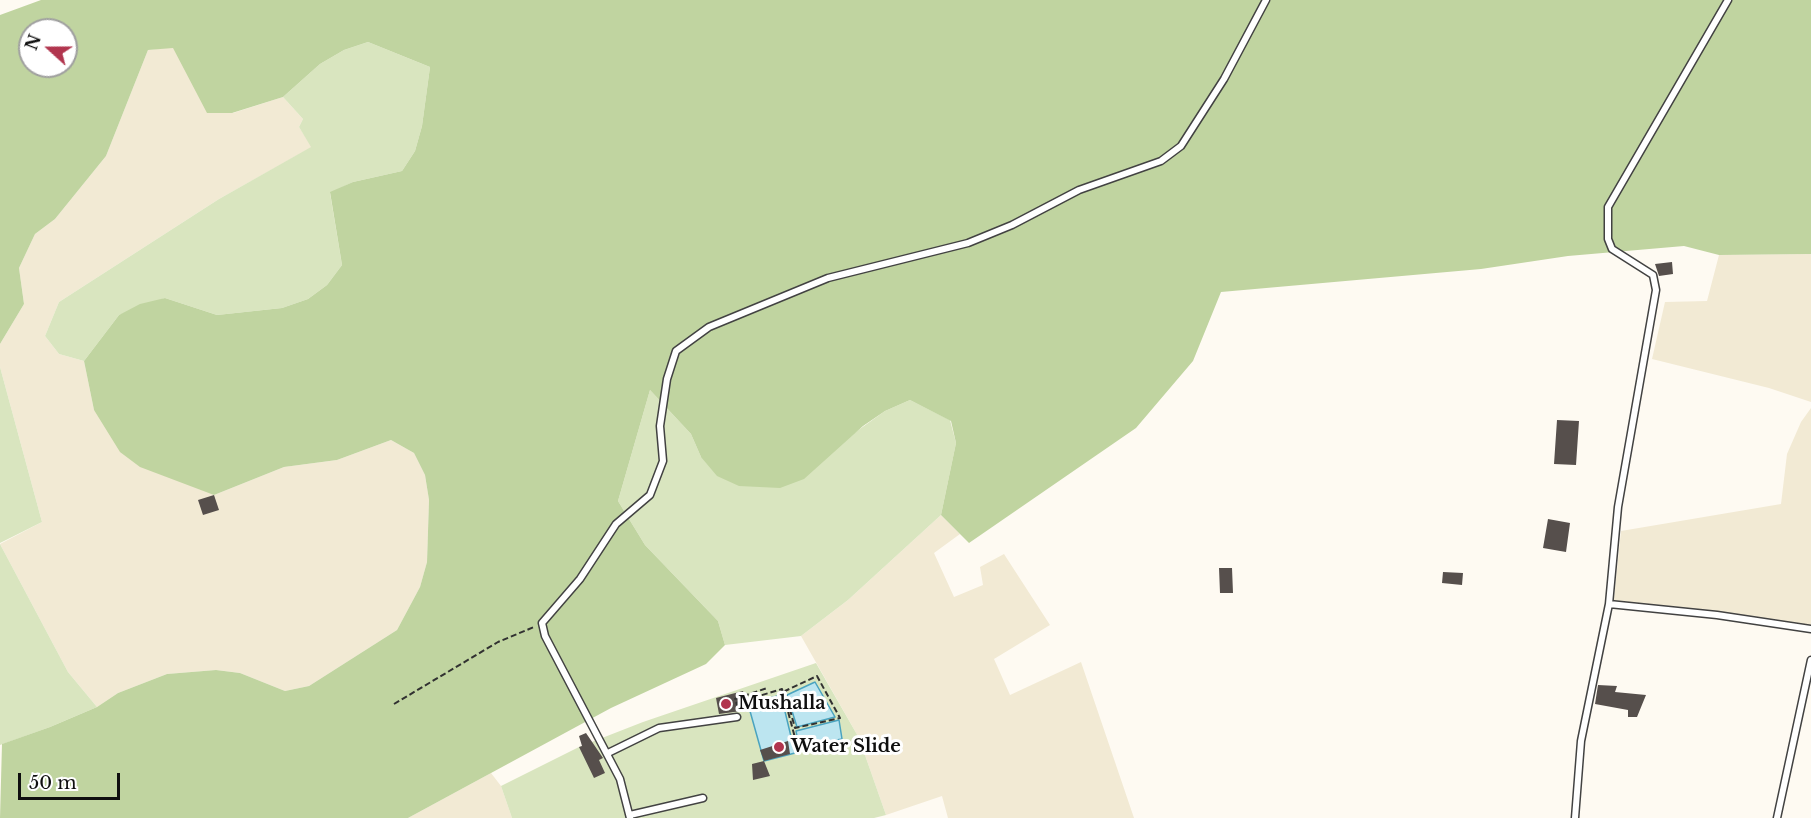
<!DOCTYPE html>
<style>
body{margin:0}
#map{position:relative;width:1811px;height:818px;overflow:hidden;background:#fefaf2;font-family:"Libre Baskerville",serif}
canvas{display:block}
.north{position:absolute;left:18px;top:18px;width:60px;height:60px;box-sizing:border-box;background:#fff;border:2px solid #9f9f9f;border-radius:50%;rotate:291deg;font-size:16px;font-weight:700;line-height:24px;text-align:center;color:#0f0f0f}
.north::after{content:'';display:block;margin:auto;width:21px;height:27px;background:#b1354e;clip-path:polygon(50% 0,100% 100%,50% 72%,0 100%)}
.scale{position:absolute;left:18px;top:773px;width:102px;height:27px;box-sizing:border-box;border:3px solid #0f0f0f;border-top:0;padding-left:8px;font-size:18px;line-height:21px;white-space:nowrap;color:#0f0f0f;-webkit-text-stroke:4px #fff;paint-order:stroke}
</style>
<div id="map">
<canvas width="1811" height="818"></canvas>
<div class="north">N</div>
<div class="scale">50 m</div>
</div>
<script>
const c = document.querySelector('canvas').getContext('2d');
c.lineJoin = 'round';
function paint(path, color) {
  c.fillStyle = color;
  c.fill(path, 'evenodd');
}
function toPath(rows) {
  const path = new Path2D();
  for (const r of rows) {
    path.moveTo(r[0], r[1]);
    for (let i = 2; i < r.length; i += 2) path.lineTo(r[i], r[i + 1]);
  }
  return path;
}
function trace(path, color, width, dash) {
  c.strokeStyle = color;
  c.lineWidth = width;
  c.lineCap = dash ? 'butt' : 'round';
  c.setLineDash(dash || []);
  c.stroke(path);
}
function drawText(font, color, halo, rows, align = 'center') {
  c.font = font + ' "Libre Baskerville",serif';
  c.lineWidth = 6;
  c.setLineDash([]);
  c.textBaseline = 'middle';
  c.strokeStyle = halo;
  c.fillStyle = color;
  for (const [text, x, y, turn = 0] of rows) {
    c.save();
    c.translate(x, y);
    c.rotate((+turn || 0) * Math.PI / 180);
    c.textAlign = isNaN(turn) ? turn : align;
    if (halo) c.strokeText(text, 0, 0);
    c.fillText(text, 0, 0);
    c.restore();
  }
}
const farmland = toPath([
 [173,47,233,113,283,97,303,119,299,127,312,147,219,199,59,302,45,336,59,354,84,361,94,410,214,495,284,467,337,460,391,440,414,453,425,475,429,500,427,562,420,587,397,630,309,686,285,691,240,673,216,670,167,674,118,693,97,707,68,672,0,544,42,522,0,367,0,344,24,304,19,268,35,234,55,219,106,156,148,50],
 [1811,254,1811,402,1769,388,1652,359,1665,302,1707,301,1719,255],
 [1811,408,1811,627,1613,608,1621,531,1781,504,1787,454,1801,422],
 [941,515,960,534,934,553,954,597,983,585,980,567,1004,554,1050,625,994,659,1010,695,1081,662,1134,818,948,818,942,796,886,815,859,738,801,636,848,600],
 [491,773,501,786,512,818,408,818]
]);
const green = toPath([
 [368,42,430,67,422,126,415,151,402,171,353,182,330,193,342,265,327,285,308,299,282,308,217,315,165,298,119,315,84,361,59,354,45,336,59,302,219,199,311,147,299,127,303,119,283,97,320,64,344,50],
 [0,367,42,522,0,543],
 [650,390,691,434,701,457,843,441,885,411,910,400,950,420,956,443,941,515,848,600,801,636,725,645,718,621,645,545,618,501],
 [0,544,68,672,97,707,50,727,0,745],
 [816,663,859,738,886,815,874,818,512,818,501,786,579,747,643,722]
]);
const forest = toPath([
 [41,0,1811,0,1811,254,1719,255,1684,246,1568,256,1481,269,1221,292,1193,361,1136,428,969,543,941,515,956,443,951,421,910,400,885,411,863,426,804,479,780,488,739,486,717,476,701,457,691,434,650,390,618,501,645,545,718,621,725,645,706,664,611,708,408,818,0,818,2,744,50,727,97,707,118,693,167,674,216,670,240,673,285,691,309,686,397,630,420,587,427,562,429,500,425,475,414,453,391,440,337,460,284,467,214,495,140,467,120,452,94,410,84,361,119,315,140,304,165,298,217,315,282,308,308,299,327,285,342,265,330,192,353,182,402,171,415,151,422,126,430,67,368,42,344,50,320,64,283,97,232,113,207,113,173,48,148,50,106,156,55,219,35,234,19,268,24,304,0,344,0,15],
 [30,30,66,30,66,66,30,66]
]);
const water = toPath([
 [815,682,835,717,797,727,787,695,815,682],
 [781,695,795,753,764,761,748,704,781,695],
 [839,720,842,739,799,747,796,731,839,720]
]);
const building = toPath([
 [1672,262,1673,274,1659,276,1655,264],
 [1557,420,1579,421,1576,465,1554,464],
 [214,495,219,510,203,515,198,500],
 [1548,519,1570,523,1566,552,1543,548],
 [1219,568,1232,568,1233,593,1220,593],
 [1443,572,1463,573,1462,585,1442,583],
 [1598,685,1617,686,1615,692,1646,695,1637,717,1628,717,1628,710,1595,704],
 [743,691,749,710,719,714,716,698],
 [586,733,603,758,599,760,605,773,594,778,579,747,582,746,579,736],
 [788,741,790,754,764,761,760,750],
 [764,761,770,776,753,780,752,764]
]);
const path = toPath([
 [785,699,787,699,785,691,817,676,840,718,795,728,787,699],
 [736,703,782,689,798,749],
 [394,704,498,642,534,627],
 [738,708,735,699,767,688]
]);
const service = toPath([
 [1609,604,1717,615,1811,629],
 [608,753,659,728,737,717],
 [630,815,703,798],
 [630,818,620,779,545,636,542,623,580,579,616,524,650,495,663,461,660,426,667,379,676,351,709,327,828,278,968,243,1012,225,1079,190,1161,161,1181,146,1224,79,1266,0],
 [1575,818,1581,741,1609,604,1618,507,1656,290,1653,275,1612,249,1608,239,1608,207,1728,0],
 [1777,818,1811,660]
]);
const markers = [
 [726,704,6,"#b1354e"],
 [779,747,6,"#b1354e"]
];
const poiNames = [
 ["Mushalla",738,704],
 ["Water Slide",791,747]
];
paint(farmland, '#f2ead4');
paint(green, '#d9e5bf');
paint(forest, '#c0d4a0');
paint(water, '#bce5f0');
trace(water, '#4aa3bf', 1.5);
paint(building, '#564f4c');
trace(service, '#424242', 9);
trace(path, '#313131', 2, [6, 3]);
trace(service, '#fff', 6);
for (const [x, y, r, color] of markers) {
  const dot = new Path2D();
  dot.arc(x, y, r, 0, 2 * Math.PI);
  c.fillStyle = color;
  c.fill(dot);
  trace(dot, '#fff', 2);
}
drawText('bold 18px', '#0f0f0f', '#fff', poiNames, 'left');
</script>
